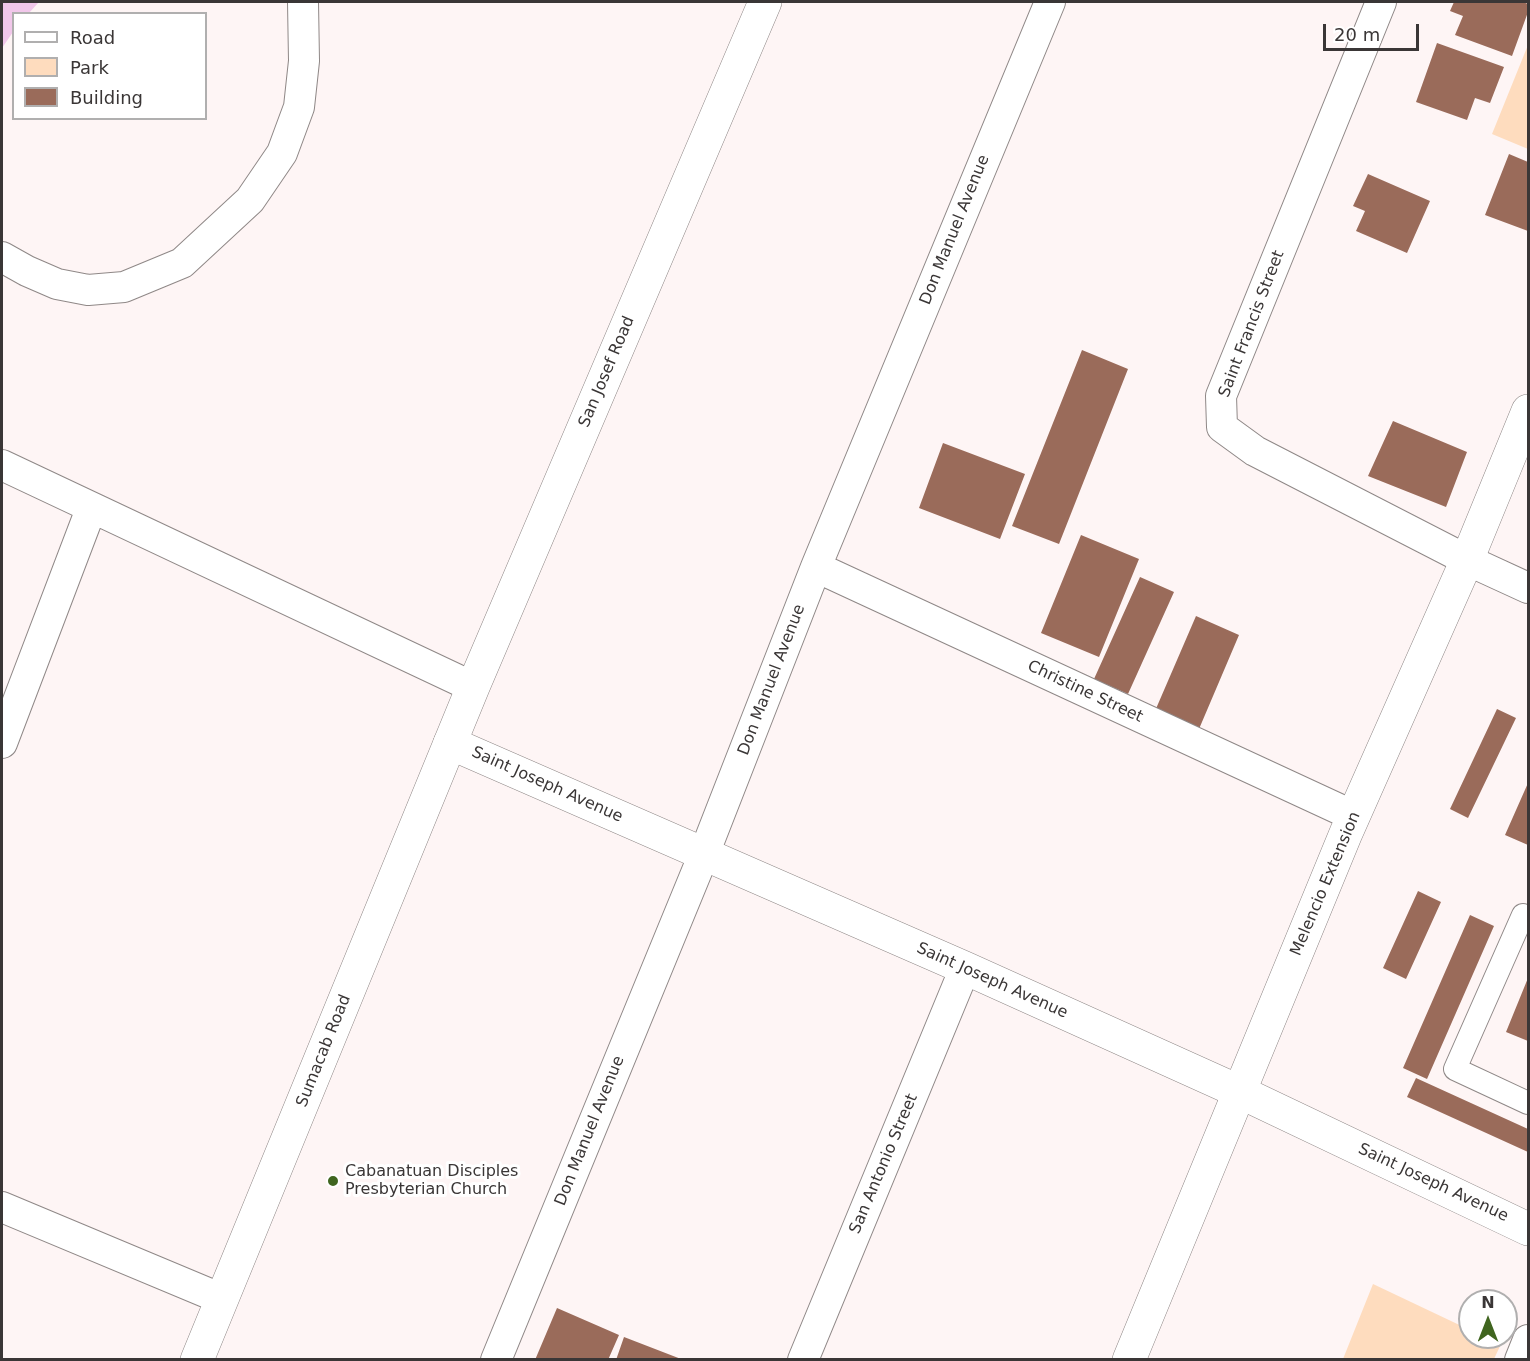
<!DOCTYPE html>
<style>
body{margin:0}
#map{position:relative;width:1530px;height:1361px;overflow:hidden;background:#fef5f5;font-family:"DejaVu Sans",sans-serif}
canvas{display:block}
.frame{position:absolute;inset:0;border:3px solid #3a3636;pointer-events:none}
.legend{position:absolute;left:12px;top:12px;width:195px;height:108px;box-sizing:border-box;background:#fff;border:2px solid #b0afaf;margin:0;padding:8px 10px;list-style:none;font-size:18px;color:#3a3636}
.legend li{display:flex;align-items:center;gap:12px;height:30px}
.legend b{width:30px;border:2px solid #b0afaf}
.north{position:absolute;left:1458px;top:1289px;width:60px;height:60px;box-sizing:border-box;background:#fff;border:2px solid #b0afaf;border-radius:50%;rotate:0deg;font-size:16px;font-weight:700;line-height:24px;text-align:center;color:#3a3636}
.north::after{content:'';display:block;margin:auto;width:21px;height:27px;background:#40651f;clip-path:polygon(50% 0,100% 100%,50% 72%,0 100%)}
.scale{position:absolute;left:1323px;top:24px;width:96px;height:27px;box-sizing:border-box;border:3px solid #3a3636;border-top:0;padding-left:8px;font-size:18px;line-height:21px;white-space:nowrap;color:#3a3636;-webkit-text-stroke:4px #fff;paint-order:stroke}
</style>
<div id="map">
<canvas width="1530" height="1361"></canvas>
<div class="frame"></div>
<ul class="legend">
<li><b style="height:8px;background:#fff"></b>Road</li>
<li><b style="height:16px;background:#fedcbe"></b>Park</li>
<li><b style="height:16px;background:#9a6b5a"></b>Building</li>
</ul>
<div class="north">N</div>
<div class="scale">20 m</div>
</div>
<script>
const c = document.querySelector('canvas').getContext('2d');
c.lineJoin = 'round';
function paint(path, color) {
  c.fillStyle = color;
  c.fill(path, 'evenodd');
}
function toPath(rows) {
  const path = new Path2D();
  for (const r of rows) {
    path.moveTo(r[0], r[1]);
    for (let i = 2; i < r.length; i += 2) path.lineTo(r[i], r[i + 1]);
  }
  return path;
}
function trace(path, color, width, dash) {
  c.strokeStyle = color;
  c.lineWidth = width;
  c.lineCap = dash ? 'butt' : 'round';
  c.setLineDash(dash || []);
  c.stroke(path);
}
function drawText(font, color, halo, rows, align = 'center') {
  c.font = font + ' "DejaVu Sans",sans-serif';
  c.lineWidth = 6;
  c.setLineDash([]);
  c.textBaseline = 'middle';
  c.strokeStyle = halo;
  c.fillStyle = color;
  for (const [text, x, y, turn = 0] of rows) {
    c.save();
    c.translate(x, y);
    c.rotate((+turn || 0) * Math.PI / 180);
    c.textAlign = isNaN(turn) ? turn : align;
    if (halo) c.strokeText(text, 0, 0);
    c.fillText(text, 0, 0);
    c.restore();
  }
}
const green = toPath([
 [1528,45,1528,149,1492,134],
 [1373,1284,1470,1330,1470,1337,1485,1337,1501,1344,1494,1359,1343,1359]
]);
const water = toPath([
 [2,2,39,2,29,13,14,14,13,32,2,48]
]);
const building = toPath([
 [1454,2,1523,2,1528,4,1528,12,1512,56,1455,35,1463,16,1450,11],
 [1437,43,1504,67,1490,103,1475,98,1467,120,1416,102],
 [1509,154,1528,162,1528,231,1485,215],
 [1368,174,1430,201,1407,253,1356,231,1365,211,1353,206],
 [1082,350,1128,369,1059,544,1012,526],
 [1393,421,1467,452,1446,507,1368,476],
 [943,443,1025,474,1000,539,919,508],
 [1081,535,1139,559,1099,657,1041,633],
 [1140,577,1174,592,1128,694,1094,679],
 [1196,616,1239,635,1199,729,1155,711],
 [1497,709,1516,718,1468,818,1450,809],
 [1528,783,1528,845,1505,835],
 [1418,891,1441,902,1406,979,1383,968],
 [1470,915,1494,926,1427,1079,1403,1068],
 [1528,978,1528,1041,1506,1032],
 [1416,1078,1528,1129,1528,1152,1407,1097],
 [557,1308,619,1335,608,1360,535,1360],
 [624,1337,681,1359,681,1360,616,1360]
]);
const pedestrian = toPath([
 [1523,915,1455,1069,1528,1103]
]);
const minor = toPath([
 [1381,2,1221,396,1222,427,1255,451,1467,560,1528,588],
 [2,257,27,271,57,284,88,290,124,287,182,263,250,200,282,153,299,107,304,61,303,2],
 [2,465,473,687],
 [816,567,1354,816],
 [2,743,91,509],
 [2,1207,222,1299],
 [496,1360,704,854,816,567,1050,2],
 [803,1360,965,968],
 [1520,1360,1528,1340]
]);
const tertiary = toPath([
 [450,743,965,968,1240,1092,1528,1229],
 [1129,1360,1346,833,1467,560,1528,411]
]);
const secondary = toPath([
 [197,1360,473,687,765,2]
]);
const markers = [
 [333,1181,6,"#40651f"]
];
const streetNames = [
 ["Don Manuel Avenue",955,230,-68],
 ["Saint Francis Street",1252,324,-69],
 ["San Josef Road",607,372,-67],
 ["Don Manuel Avenue",772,680,-69],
 ["Christine Street",1085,692,25],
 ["Saint Joseph Avenue",547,785,24],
 ["Melencio Extension",1326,884,-67],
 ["Saint Joseph Avenue",992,981,24],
 ["Sumacab Road",324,1051,-68],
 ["Don Manuel Avenue",590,1131,-68],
 ["San Antonio Street",884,1164,-67],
 ["Saint Joseph Avenue",1433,1183,25]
];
const poiNames = [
 ["Cabanatuan Disciples",345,1172],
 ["Presbyterian Church",345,1190]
];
paint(green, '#fedcbe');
paint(water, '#f1c7ea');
paint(building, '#9a6b5a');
trace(pedestrian, '#8f8887', 24);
trace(minor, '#8f8887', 32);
trace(tertiary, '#8f8887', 34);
trace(secondary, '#8f8887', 34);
trace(pedestrian, '#fff', 22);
trace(minor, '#fff', 30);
trace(tertiary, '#fff', 33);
trace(secondary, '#fff', 33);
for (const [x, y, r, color] of markers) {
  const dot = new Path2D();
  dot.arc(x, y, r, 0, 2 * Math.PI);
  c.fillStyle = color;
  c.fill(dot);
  trace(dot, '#fff', 2);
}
drawText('16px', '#3a3636', '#fff', streetNames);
drawText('16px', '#3a3636', '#fff', poiNames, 'left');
</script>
